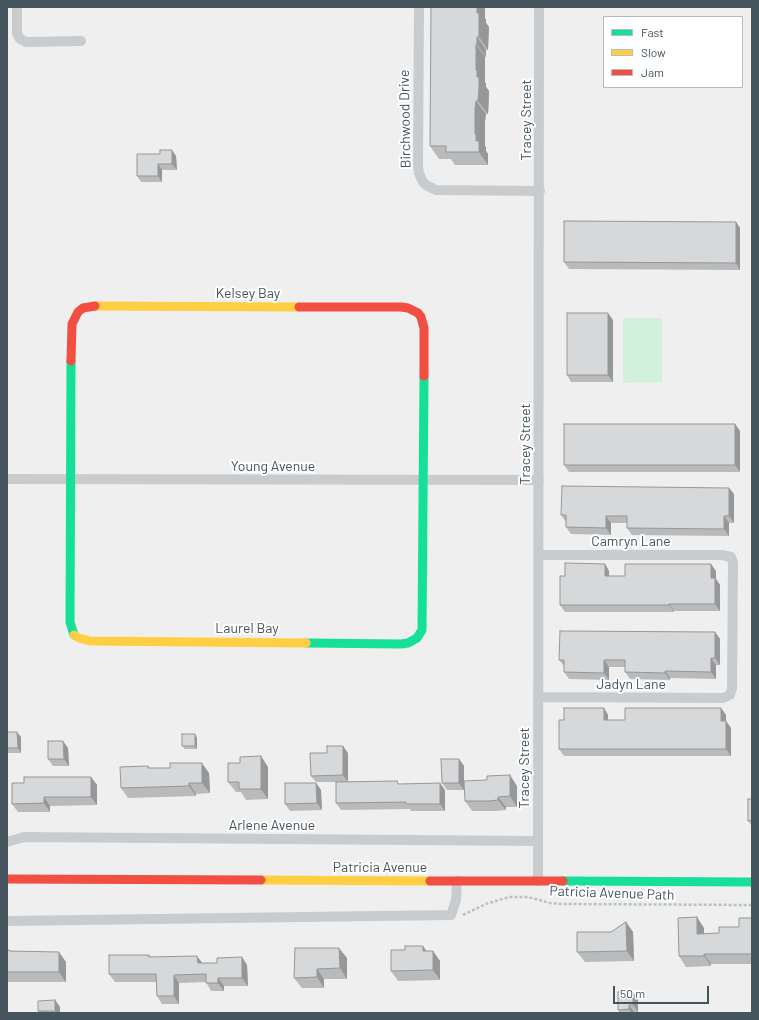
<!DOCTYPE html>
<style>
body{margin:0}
#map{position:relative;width:759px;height:1020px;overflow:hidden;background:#f0efef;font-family:Barlow,sans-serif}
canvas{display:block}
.frame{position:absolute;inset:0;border:8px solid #45545d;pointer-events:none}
.legend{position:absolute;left:603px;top:16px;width:140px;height:72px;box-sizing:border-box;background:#fff;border:1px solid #b5bbbe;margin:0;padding:5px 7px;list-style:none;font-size:12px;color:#45545d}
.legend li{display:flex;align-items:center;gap:8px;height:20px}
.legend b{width:20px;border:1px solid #b5bbbe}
.scale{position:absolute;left:613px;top:986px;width:96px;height:18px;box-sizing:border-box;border:2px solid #45545d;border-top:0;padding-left:5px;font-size:12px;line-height:14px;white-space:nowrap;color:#45545d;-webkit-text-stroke:3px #fff;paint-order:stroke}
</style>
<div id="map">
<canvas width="759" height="1020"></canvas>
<div class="frame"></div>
<ul class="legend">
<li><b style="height:5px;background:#16e098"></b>Fast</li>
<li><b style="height:5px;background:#ffcf43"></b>Slow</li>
<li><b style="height:5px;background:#f24e42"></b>Jam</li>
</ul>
<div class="scale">50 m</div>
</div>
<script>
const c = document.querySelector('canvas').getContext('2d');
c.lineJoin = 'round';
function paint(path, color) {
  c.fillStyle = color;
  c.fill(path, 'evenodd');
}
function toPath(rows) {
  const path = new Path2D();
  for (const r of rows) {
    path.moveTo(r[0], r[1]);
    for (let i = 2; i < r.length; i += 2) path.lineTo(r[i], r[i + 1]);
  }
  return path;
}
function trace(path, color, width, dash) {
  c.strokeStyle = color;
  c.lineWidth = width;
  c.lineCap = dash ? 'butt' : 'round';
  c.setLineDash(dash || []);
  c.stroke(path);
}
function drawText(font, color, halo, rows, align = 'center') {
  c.font = font + ' Barlow,sans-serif';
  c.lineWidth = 4;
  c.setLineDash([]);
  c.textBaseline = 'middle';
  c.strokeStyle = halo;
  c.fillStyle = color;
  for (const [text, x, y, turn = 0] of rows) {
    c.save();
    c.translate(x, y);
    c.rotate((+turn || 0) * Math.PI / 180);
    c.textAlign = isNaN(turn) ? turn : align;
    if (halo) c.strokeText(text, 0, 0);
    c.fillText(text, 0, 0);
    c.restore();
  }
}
const green = toPath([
 [623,318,662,318,662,382,623,383]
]);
const path = toPath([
 [463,915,486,904,509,897,528,897,550,903,562,904,752,905]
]);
const street = toPath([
 [17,7,17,33,20,39,26,42,81,41],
 [419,7,418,166,419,173,423,182,426,185,436,190,540,191],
 [7,479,539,480],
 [538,697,723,698,730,695,732,688,733,563,731,557,722,555,539,555],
 [7,842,24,837,538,841],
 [538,881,539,7],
 [7,921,451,915,456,900,457,881]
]);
const fast = toPath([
 [71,361,70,622,74,635],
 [306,643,401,644,408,643,417,638,422,630,424,376],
 [563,881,752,882]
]);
const slow = toPath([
 [95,306,299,307],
 [74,635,79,638,90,641,306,643],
 [261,880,430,881]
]);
const jam = toPath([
 [299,307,401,307,408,308,418,313,421,317,424,328,424,376],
 [71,361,72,324,78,312,83,308,95,306],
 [7,879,261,880],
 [430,881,563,881]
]);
const wall = toPath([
 [485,18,486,20,486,23,489,27,488,50,486,50,486,57,485,57,485,82,486,84,486,87,489,91,489,102,488,114,486,114,485,121,485,146,486,147,486,151,488,154,488,165,455,165,451,159,439,159,430,146],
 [137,154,176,156,177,170,162,170,162,182,141,182,137,176],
 [736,222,740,228,740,270,569,269,564,262],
 [613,320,613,382,571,382,567,375],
 [735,424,740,431,740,472,569,472,564,465],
 [729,488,734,494,734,523,729,523,729,536,632,535,627,528,627,523,611,523,611,535,571,534,566,527,566,522,561,515],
 [605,564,609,571,609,576,625,576,716,571,716,579,720,585,720,611,674,611,674,612,565,612,560,605,565,576],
 [715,632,720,639,720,665,716,665,716,679,670,678,670,680,630,679,625,672,625,667,609,667,609,680,569,679,564,672,564,666,559,660],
 [604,708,608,715,608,720,625,720,721,708,726,715,726,721,731,728,731,756,564,756,559,749,564,720],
 [7,732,21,737,21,753,7,753],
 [195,734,197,738,197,749,185,749,182,746],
 [68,748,69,766,53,766,48,759],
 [348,753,348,782,399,784,445,790,445,811,411,811,410,809,341,810,336,803,336,782,316,782,311,776],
 [459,759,464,766,464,790,447,790,442,783],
 [148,766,150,768,209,773,210,793,196,794,196,796,128,798,121,788],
 [268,767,268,799,246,800,241,792,236,792,228,782],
 [91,777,97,785,97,805,50,806,50,812,18,812,12,804,24,783],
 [316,783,321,790,322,810,290,811,285,804],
 [517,786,517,807,506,807,506,810,496,811,472,811,465,801],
 [752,799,752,826,748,821],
 [752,918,752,964,711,964,711,966,686,967,679,956,704,928,704,934,719,933,739,927],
 [626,922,633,932,634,961,585,962,577,952,611,932],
 [295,948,347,958,347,979,324,979,324,988,302,988,294,978],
 [7,950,66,962,66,982,7,982],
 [427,951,433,951,440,961,440,980,398,981,391,971],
 [149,955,151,957,202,963,217,963,242,957,247,965,248,986,224,986,224,991,211,991,206,982,179,983,179,1004,162,1004,157,996,156,982,115,982,109,974],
 [638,999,638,1012,620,1013,618,1010],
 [55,1000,60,1007,60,1013,39,1013,38,1011]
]);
const shadedWall = toPath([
 [476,7,485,7,485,18,486,20,486,23,489,27,488,50,479,37],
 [477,37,486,50,486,57,477,44],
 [476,44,485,57,485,82,486,84,486,87,489,91,488,114,478,101,477,77,476,70],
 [476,101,486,114,485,121,485,146,486,147,486,151,488,154,488,165,479,152,475,134,475,108],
 [172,150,176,156,177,170,172,164],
 [158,164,162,170,162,182,158,176],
 [736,222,740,228,740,270,736,263],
 [608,313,613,320,613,382,608,375],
 [735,424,740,431,740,472,735,465],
 [729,488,734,494,734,523,729,516],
 [606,516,611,523,611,535,606,528],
 [724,516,729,523,729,536,724,529],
 [605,564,609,571,609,583,605,576],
 [711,564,716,571,716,579,720,585,720,611,715,604,711,578],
 [669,604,674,611,674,612,669,605],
 [715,632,720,639,720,665,715,658],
 [711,658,716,665,716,679,711,672],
 [604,660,609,667,609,680,604,673],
 [665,671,670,678,670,680,665,673],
 [604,708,608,715,608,727,604,720],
 [721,708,726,715,726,728,721,721],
 [726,721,731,728,731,756,726,749],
 [17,732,21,737,21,753,18,748],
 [195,734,197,738,197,749,195,746],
 [63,741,68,748,69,766,64,759],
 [343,746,348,753,348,782,343,775],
 [261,756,268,767,268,799,261,789],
 [459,759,464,766,464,790,459,783],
 [202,763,209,773,210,793,202,783],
 [510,775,517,786,517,807,510,796],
 [91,777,97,785,97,805,91,797],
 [189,783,196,794,196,796,189,786],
 [316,783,321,790,322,810,317,803],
 [440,783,445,790,445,811,440,804],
 [44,797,50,806,50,812,44,803],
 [498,797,506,807,506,810,498,800],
 [697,917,704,928,704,944,697,934],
 [626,922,633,932,634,961,627,951],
 [423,946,430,956,423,951],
 [339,948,347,958,347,979,340,968],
 [433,951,440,961,440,980,433,970],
 [59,952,66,962,66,982,59,972],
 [704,954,711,964,711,966,704,956],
 [197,956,203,964,198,963],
 [242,957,247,965,248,986,242,978],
 [317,969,324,979,324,988,317,977],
 [174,975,179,983,179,1004,174,996],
 [218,978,224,986,224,991,218,983],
 [633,992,638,999,638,1012,633,1005],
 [55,1000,60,1007,60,1013,57,1013,55,1011],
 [629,1005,634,1012,634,1013,631,1013,629,1009]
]);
const building = toPath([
 [431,7,477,7,477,13,479,13,479,37,477,37,477,44,476,44,476,70,477,70,477,77,479,77,479,88,478,101,476,101,475,108,475,134,476,134,476,141,479,141,479,152,446,152,446,146,430,146,431,7],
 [160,150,172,150,172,164,158,164,158,176,137,176,137,154,160,154,160,150],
 [564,221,736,222,736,263,564,262,564,221],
 [567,313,608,313,608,375,567,375,567,313],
 [564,424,735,424,735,465,564,465,564,424],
 [562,486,729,488,729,516,724,516,724,529,627,528,627,516,606,516,606,528,566,527,566,515,561,515,562,486],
 [565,563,605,564,605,576,625,576,625,564,711,564,711,578,715,578,715,604,669,604,669,605,560,605,560,576,565,576,565,563],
 [560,631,715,632,715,658,711,658,711,672,665,671,665,673,625,672,625,660,604,660,604,673,564,672,564,660,559,660,560,631],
 [564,708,604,708,604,720,625,720,625,708,721,708,721,721,726,721,726,749,559,749,559,720,564,720,564,708],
 [7,732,17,732,18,748,7,748,7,732],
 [182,734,195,734,195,746,182,746,182,734],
 [48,741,63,741,64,759,48,759,48,741],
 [327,746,343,746,343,775,311,776,310,753,327,753,327,746],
 [261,756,261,789,239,789,239,782,228,782,228,763,240,763,240,757,261,756],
 [441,759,459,759,459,783,442,783,441,759],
 [170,763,202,763,202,783,189,783,189,786,121,788,120,767,148,766,148,768,170,768,170,763],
 [510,775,510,796,498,797,498,800,489,801,465,801,464,781,487,780,487,776,510,775],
 [24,777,91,777,91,797,44,797,44,803,12,804,12,783,24,783,24,777],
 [397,781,398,784,440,783,440,804,406,804,406,802,336,803,336,782,397,781],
 [285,783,316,783,317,803,285,804,285,783],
 [748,799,752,799,752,820,748,821,748,799],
 [697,917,697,934,719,933,719,927,739,927,739,918,752,918,752,954,704,954,704,956,679,956,678,918,697,917],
 [626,922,627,951,577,952,577,932,611,932,626,922],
 [405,946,423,946,423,951,433,951,433,970,391,971,391,950,405,950,405,946],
 [295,948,339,948,340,968,317,969,317,977,294,978,295,948],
 [7,950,9,950,9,951,59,952,59,972,7,972,7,950],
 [109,955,149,955,149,957,197,956,198,963,217,963,217,958,242,957,242,978,218,978,218,983,206,983,206,974,174,975,174,996,157,996,156,974,109,974,109,955],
 [618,992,633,992,633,1005,629,1005,629,1009,618,1010,618,992],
 [55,1000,55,1011,38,1011,38,1001,55,1000]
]);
const streetNames = [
 ["Birchwood Drive",405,119,-91],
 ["Tracey Street",526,120,-90],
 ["Kelsey Bay",248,293],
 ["Tracey Street",525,444,-90],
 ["Young Avenue",273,466],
 ["Camryn Lane",631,541],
 ["Laurel Bay",247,628],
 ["Jadyn Lane",631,684],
 ["Tracey Street",524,768,-90],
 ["Arlene Avenue",272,825],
 ["Patricia Avenue",380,867],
 ["Patricia Avenue Path",612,893,2]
];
paint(green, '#d1f1da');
trace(path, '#b6c4be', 2.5, [3, 2]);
trace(street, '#c8ccce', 10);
trace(fast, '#16e098', 9);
trace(slow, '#ffcf43', 9);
trace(jam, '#f24e42', 9);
paint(wall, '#b9babb');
paint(shadedWall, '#969798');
paint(building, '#d7d8d9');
trace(building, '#969798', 1);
drawText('14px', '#45545d', '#fff', streetNames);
</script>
